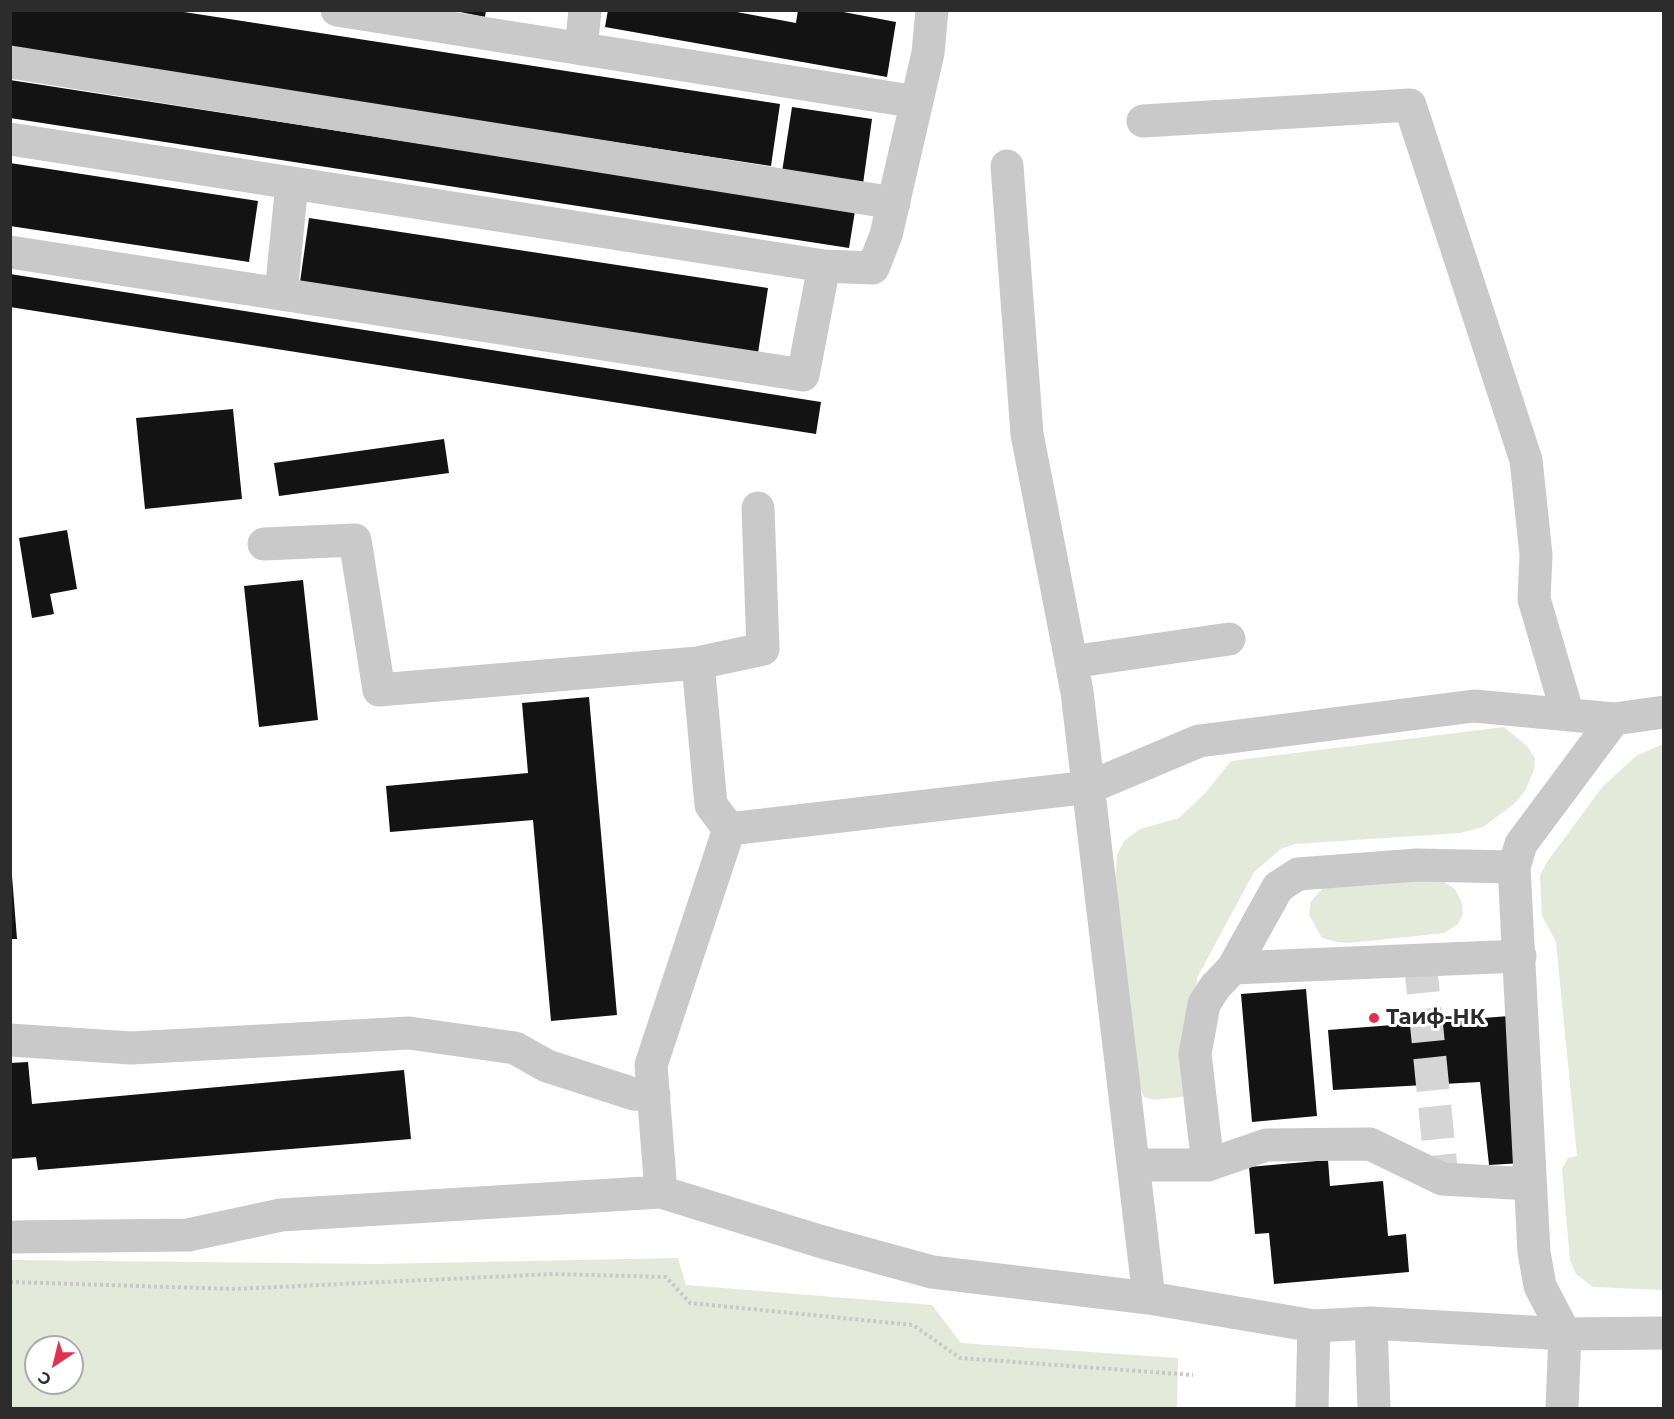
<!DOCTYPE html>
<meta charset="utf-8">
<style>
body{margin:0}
#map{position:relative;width:1674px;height:1419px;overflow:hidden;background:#fff;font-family:Montserrat,sans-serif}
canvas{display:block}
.frame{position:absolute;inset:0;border:12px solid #2c2c2c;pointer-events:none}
.north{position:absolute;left:24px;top:1335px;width:60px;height:60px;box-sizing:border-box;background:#fff;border:2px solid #ababab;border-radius:50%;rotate:215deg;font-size:16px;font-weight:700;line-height:24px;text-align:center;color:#2c2c2c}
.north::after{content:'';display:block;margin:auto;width:21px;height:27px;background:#e0324e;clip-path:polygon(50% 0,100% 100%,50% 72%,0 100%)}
</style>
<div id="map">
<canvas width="1674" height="1419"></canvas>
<div class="frame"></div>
<div class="north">С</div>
</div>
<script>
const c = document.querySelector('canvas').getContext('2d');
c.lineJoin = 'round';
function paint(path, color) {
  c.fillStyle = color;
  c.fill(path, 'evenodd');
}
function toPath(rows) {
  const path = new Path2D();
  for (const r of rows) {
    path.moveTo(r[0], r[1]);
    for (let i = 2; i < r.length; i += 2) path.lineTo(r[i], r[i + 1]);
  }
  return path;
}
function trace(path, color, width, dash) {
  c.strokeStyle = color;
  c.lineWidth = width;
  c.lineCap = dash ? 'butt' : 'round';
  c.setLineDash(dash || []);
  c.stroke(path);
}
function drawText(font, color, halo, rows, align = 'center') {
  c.font = font + ' Montserrat,sans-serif';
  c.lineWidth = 6;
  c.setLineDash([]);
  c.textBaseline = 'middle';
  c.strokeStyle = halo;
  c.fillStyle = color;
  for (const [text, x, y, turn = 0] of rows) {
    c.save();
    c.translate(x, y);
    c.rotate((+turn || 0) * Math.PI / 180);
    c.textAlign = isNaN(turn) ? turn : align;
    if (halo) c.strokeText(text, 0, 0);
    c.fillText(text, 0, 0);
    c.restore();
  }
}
const green = toPath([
 [1504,727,1527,746,1535,758,1534,770,1525,791,1514,804,1483,827,1460,833,1295,844,1281,849,1254,872,1197,978,1189,1096,1154,1100,1144,1097,1140,1088,1115,885,1117,855,1124,841,1140,829,1179,818,1206,792,1231,761],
 [1663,744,1663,1290,1593,1287,1576,1274,1570,1260,1562,1169,1568,1158,1577,1156,1556,942,1542,916,1540,875,1547,862,1603,786,1636,756],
 [1438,878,1455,889,1462,903,1463,914,1458,924,1444,933,1349,943,1337,942,1322,938,1309,915,1311,901,1324,887],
 [678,1258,686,1285,932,1305,961,1343,1178,1358,1177,1408,11,1408,11,1260,378,1264],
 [36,1347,72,1347,72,1383,36,1383]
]);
const building = toPath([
 [10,10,171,10,780,104,771,166,10,50],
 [450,10,486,10,485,17],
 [608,10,726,10,796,23,798,10,833,10,896,22,887,77,605,27],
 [10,80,855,211,849,248,10,118],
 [792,107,872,119,863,184,782,172],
 [10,163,258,201,249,262,10,226],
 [309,218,768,288,758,353,300,282],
 [10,274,821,402,816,434,10,307],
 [233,409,242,499,145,509,136,418],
 [444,439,449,473,279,496,274,463],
 [67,530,77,589,50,594,54,614,32,618,19,538],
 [303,580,318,720,259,727,244,586],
 [589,697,617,1015,551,1021,533,820,390,832,386,786,528,773,522,703],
 [12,876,17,939,10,939,10,877],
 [1306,989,1317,1116,1252,1122,1241,994],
 [1509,1016,1523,1163,1489,1165,1480,1082,1333,1090,1328,1030],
 [28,1062,32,1104,404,1070,411,1139,38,1170,36,1157,10,1159,10,1063],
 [1328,1160,1330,1186,1383,1181,1388,1236,1406,1234,1409,1272,1274,1284,1269,1233,1255,1234,1249,1167]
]);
const minorTunnel = toPath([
 [1420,960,1442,1179]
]);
const path = toPath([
 [10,1282,234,1289,553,1274,666,1277,690,1303,913,1325,960,1358,1193,1375]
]);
const minor = toPath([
 [337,10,917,102],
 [581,49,585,10],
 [10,62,894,203],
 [1143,121,1410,105,1526,460,1536,555,1534,599,1568,715],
 [10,139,824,266,803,375,10,252],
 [1007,166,1027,434,1077,692,1149,1298],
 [824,266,873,268,886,235,928,53,932,10],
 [281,294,292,183],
 [264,544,355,540,379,690,698,663],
 [1071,662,1229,639],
 [1664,712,1614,719,1474,706,1199,741,1090,787,729,829,651,1065,661,1192,819,1241,932,1272,1149,1298,1314,1326,1371,1323,1565,1334,1664,1333],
 [729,829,711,805,698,663,763,649,758,508],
 [1233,968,1278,887,1298,874,1417,865,1514,867],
 [10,1040,131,1048,409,1033,515,1048,547,1066,634,1094,654,1095],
 [1133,1165,1208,1165,1195,1054,1204,1004,1215,987,1233,968,1520,956],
 [1208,1165,1266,1145,1370,1144,1442,1179,1530,1184],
 [10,1237,188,1235,281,1215,661,1192],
 [1371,1323,1374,1408],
 [1312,1408,1314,1326],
 [1562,1408,1565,1334,1540,1286,1534,1252,1514,867,1521,844,1614,719]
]);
const markers = [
 [1374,1018,6,"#e0324e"]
];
const poiNames = [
 ["Таиф-НК",1386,1018]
];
paint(green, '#e4eada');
paint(building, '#131313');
trace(minorTunnel, '#d5d5d5', 33, [33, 16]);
trace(path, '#c9c9c9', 4, [3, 3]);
trace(minor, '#c9c9c9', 33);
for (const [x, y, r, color] of markers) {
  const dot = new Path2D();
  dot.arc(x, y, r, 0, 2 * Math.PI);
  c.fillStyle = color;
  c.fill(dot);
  trace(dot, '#fff', 2);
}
drawText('bold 21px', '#2c2c2c', '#fff', poiNames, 'left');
</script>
